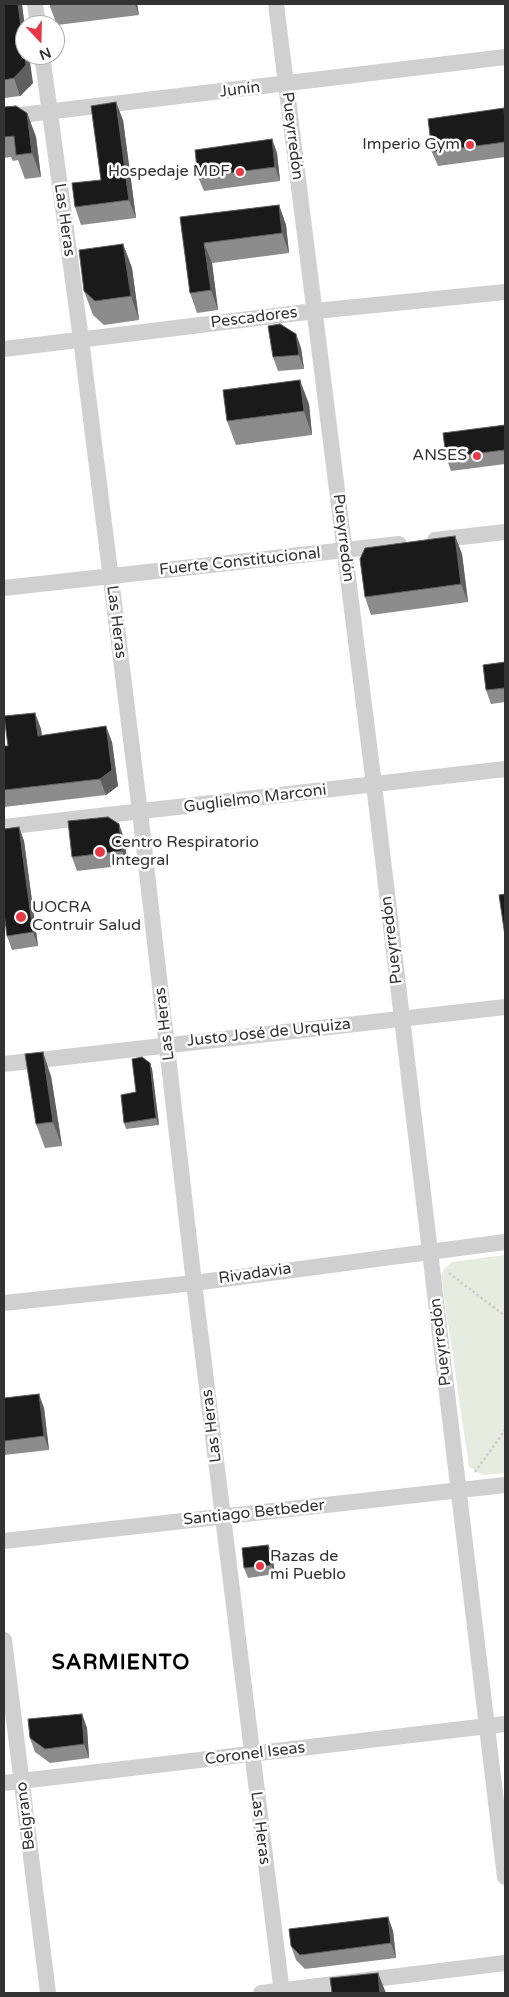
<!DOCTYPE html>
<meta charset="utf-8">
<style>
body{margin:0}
#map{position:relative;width:509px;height:1997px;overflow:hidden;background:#fff;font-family:"Varela Round",sans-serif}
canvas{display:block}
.frame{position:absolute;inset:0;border:5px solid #333;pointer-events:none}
.north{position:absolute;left:15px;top:15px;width:50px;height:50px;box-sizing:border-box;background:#fff;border:1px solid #adadad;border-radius:50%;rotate:159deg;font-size:14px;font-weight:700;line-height:20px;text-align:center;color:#333}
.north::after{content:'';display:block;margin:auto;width:18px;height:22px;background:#e63946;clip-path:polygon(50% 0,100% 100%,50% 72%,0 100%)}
</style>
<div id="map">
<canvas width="509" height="1997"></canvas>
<div class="frame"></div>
<div class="north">N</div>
</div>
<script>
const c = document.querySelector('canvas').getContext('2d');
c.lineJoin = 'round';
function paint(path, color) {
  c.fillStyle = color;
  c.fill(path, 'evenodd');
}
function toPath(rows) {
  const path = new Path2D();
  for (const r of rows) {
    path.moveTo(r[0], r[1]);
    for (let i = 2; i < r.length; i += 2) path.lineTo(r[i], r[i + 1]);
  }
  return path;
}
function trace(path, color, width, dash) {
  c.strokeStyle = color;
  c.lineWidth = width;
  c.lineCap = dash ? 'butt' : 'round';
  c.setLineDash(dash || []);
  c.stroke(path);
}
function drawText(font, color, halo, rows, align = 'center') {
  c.font = font + ' "Varela Round",sans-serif';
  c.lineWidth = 5;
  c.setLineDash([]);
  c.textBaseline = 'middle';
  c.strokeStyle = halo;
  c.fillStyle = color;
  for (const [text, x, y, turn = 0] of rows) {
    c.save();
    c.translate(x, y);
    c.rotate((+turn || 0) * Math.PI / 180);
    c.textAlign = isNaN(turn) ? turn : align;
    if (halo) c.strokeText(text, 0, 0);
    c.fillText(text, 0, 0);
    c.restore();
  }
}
const green = toPath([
 [505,1255,505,1473,483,1475,469,1467,441,1276,444,1269,452,1262]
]);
const path = toPath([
 [449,1273,505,1316],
 [475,1472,505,1430]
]);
const minor = toPath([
 [35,4,38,25],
 [276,4,374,785,505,1877],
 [42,55,81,339,140,812,194,1283,282,1993],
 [4,117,505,57],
 [4,349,315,311,505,292],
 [435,540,505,532],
 [4,588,399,544],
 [4,827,505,769],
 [4,1064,505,1007],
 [4,1303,194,1283,505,1242],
 [4,1541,505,1485],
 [4,1640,48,1993],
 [4,1783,505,1724],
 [261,1993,505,1963]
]);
const wall = toPath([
 [4,4,22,4,25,29,25,55,33,83,20,96,4,98],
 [49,4,137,4,139,15,57,25],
 [4,107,27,113,36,137,41,177,25,179,18,160,13,161,11,157,4,158],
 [504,108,505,113,505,157,438,166,432,152],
 [123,120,136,218,81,225,75,207,101,180],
 [272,139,277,153,280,181,204,191,198,177],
 [279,205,286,225,289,253,212,263,218,310,197,313,190,293,180,217],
 [123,244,132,268,139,320,104,325,93,315,84,291],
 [296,334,301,348,304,369,278,371,273,357],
 [309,404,312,435,236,445,227,421],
 [505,425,505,464,451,471,446,457],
 [455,536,462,554,468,602,371,615,365,597],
 [505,662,505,702,491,704,486,690],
 [35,713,41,729,42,735,112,742,118,786,106,795,4,807,4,746,8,746],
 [19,827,24,841,38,946,12,950,7,936],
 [124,838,128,865,77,871,72,857],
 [150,1063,152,1069,159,1125,126,1129,124,1123,136,1092],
 [51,1076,62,1146,45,1148,36,1124],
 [4,1398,44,1408,49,1450,4,1455],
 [268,1545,272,1554,275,1574,248,1578,244,1568],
 [82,1714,87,1728,89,1758,50,1763,35,1752,30,1738],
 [388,1917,393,1931,396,1958,305,1969,296,1960,291,1946]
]);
const shadedWall = toPath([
 [18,4,22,4,25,29,25,55,29,55,33,83,20,96,14,78],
 [135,4,137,4,139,15],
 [116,102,123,120,136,218,129,200],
 [27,113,36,137,41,177,32,153],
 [272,139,277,153,280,181,275,167],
 [279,205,286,225,289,253,282,233],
 [204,243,212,263,218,310,211,290],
 [123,244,132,268,139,320,131,296],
 [296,334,301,348,304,369,299,355],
 [300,380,309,404,312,435,304,411],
 [455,536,462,554,468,602,461,584],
 [35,713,41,729,44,752,38,736],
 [106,726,112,742,118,786,106,795,100,779],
 [119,824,124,838,128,865,122,851],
 [19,827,24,841,38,946,33,932],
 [43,1052,51,1076,62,1146,53,1122],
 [150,1063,152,1069,159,1125,156,1118],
 [39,1394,44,1408,49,1450,44,1436],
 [268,1545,272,1554,275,1574,271,1565],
 [82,1714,87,1728,89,1758,84,1744],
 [388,1917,393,1931,396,1958,391,1943],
 [378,1973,386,1993,380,1993]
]);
const building = toPath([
 [4,4,18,4,26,65,14,78,4,80,4,4],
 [116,102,129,200,75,207,72,183,101,180,91,106,116,102],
 [16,106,27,113,32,153,16,155,14,136,4,137,4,107,16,106],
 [504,108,505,120,505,142,432,152,428,119,504,108],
 [272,139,275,167,198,177,195,150,272,139],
 [279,205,282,233,204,243,211,290,190,293,180,217,279,205],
 [123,244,131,296,95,301,84,291,79,250,123,244],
 [280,324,296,334,299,355,273,357,268,326,280,324],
 [300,380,304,411,227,421,223,390,300,380],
 [505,425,505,450,446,457,443,433,505,425],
 [455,536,461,584,365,597,360,559,365,548,455,536],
 [505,662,505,688,486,690,483,665,505,662],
 [35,713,38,736,106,726,112,770,100,779,4,790,4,746,8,746,4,716,35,713],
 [108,817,119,824,122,851,72,857,68,821,108,817],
 [19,827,33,932,7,936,4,913,4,829,19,827],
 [505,894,505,936,499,895,505,894],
 [43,1052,53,1122,36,1124,25,1054,43,1052],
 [142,1057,150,1063,156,1118,124,1123,121,1095,136,1092,132,1059,142,1057],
 [39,1394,44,1436,4,1441,4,1398,39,1394],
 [268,1545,271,1565,244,1568,242,1548,268,1545],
 [82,1714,84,1744,45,1749,30,1738,28,1719,82,1714],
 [388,1917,391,1943,300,1955,291,1946,289,1929,388,1917],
 [378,1973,380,1993,332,1993,330,1978,378,1973]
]);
const markers = [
 [470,145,5,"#e63946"],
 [240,172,5,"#e63946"],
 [477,456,5,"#e63946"],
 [100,852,6,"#e63946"],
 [21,917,6,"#e63946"],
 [260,1566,5,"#e63946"]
];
const streetNames = [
 ["Junín",240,90,-7],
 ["Pueyrredón",292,136,83],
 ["Las Heras",64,220,82],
 ["Pescadores",254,318,-7],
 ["Pueyrredón",343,538,83],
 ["Fuerte Constitucional",240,562,-6],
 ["Las Heras",116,622,83],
 ["Guglielmo Marconi",255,799,-7],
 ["Pueyrredón",392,940,-97],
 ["Las Heras",165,1024,-97],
 ["Justo José de Urquiza",269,1033,-6],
 ["Rivadavia",255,1274,-8],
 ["Pueyrredón",441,1342,-97],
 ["Las Heras",212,1426,-97],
 ["Santiago Betbeder",254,1513,-6],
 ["Coronel Iseas",255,1754,-7],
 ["Belgrano",26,1816,-97],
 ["Las Heras",260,1828,83]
];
const poiNames = [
 ["Imperio Gym",460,145],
 ["Hospedaje MDF",230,172],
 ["ANSES",467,456],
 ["Centro Respiratorio",111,843,"left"],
 ["Integral",111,861,"left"],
 ["UOCRA",32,908,"left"],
 ["Contruir Salud",32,926,"left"],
 ["Razas de",270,1557,"left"],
 ["mi Pueblo",270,1575,"left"]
];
const districtNames = [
 ["SARMIENTO",121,1663]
];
paint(green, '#e6ecdf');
trace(path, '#cdcdcd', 2.5, [2.5, 2.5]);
trace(minor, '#d0d0d0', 16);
paint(wall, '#8c8c8c');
paint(shadedWall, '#5f5f5f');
paint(building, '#1a1a1a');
trace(building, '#5f5f5f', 1);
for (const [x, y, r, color] of markers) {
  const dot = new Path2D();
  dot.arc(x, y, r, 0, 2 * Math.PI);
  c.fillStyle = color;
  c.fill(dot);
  trace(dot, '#fff', 2);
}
drawText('16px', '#333', '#fff', streetNames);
drawText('16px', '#333', '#fff', poiNames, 'right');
c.letterSpacing = '1px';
drawText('bold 21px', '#000', '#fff', districtNames);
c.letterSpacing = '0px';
</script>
